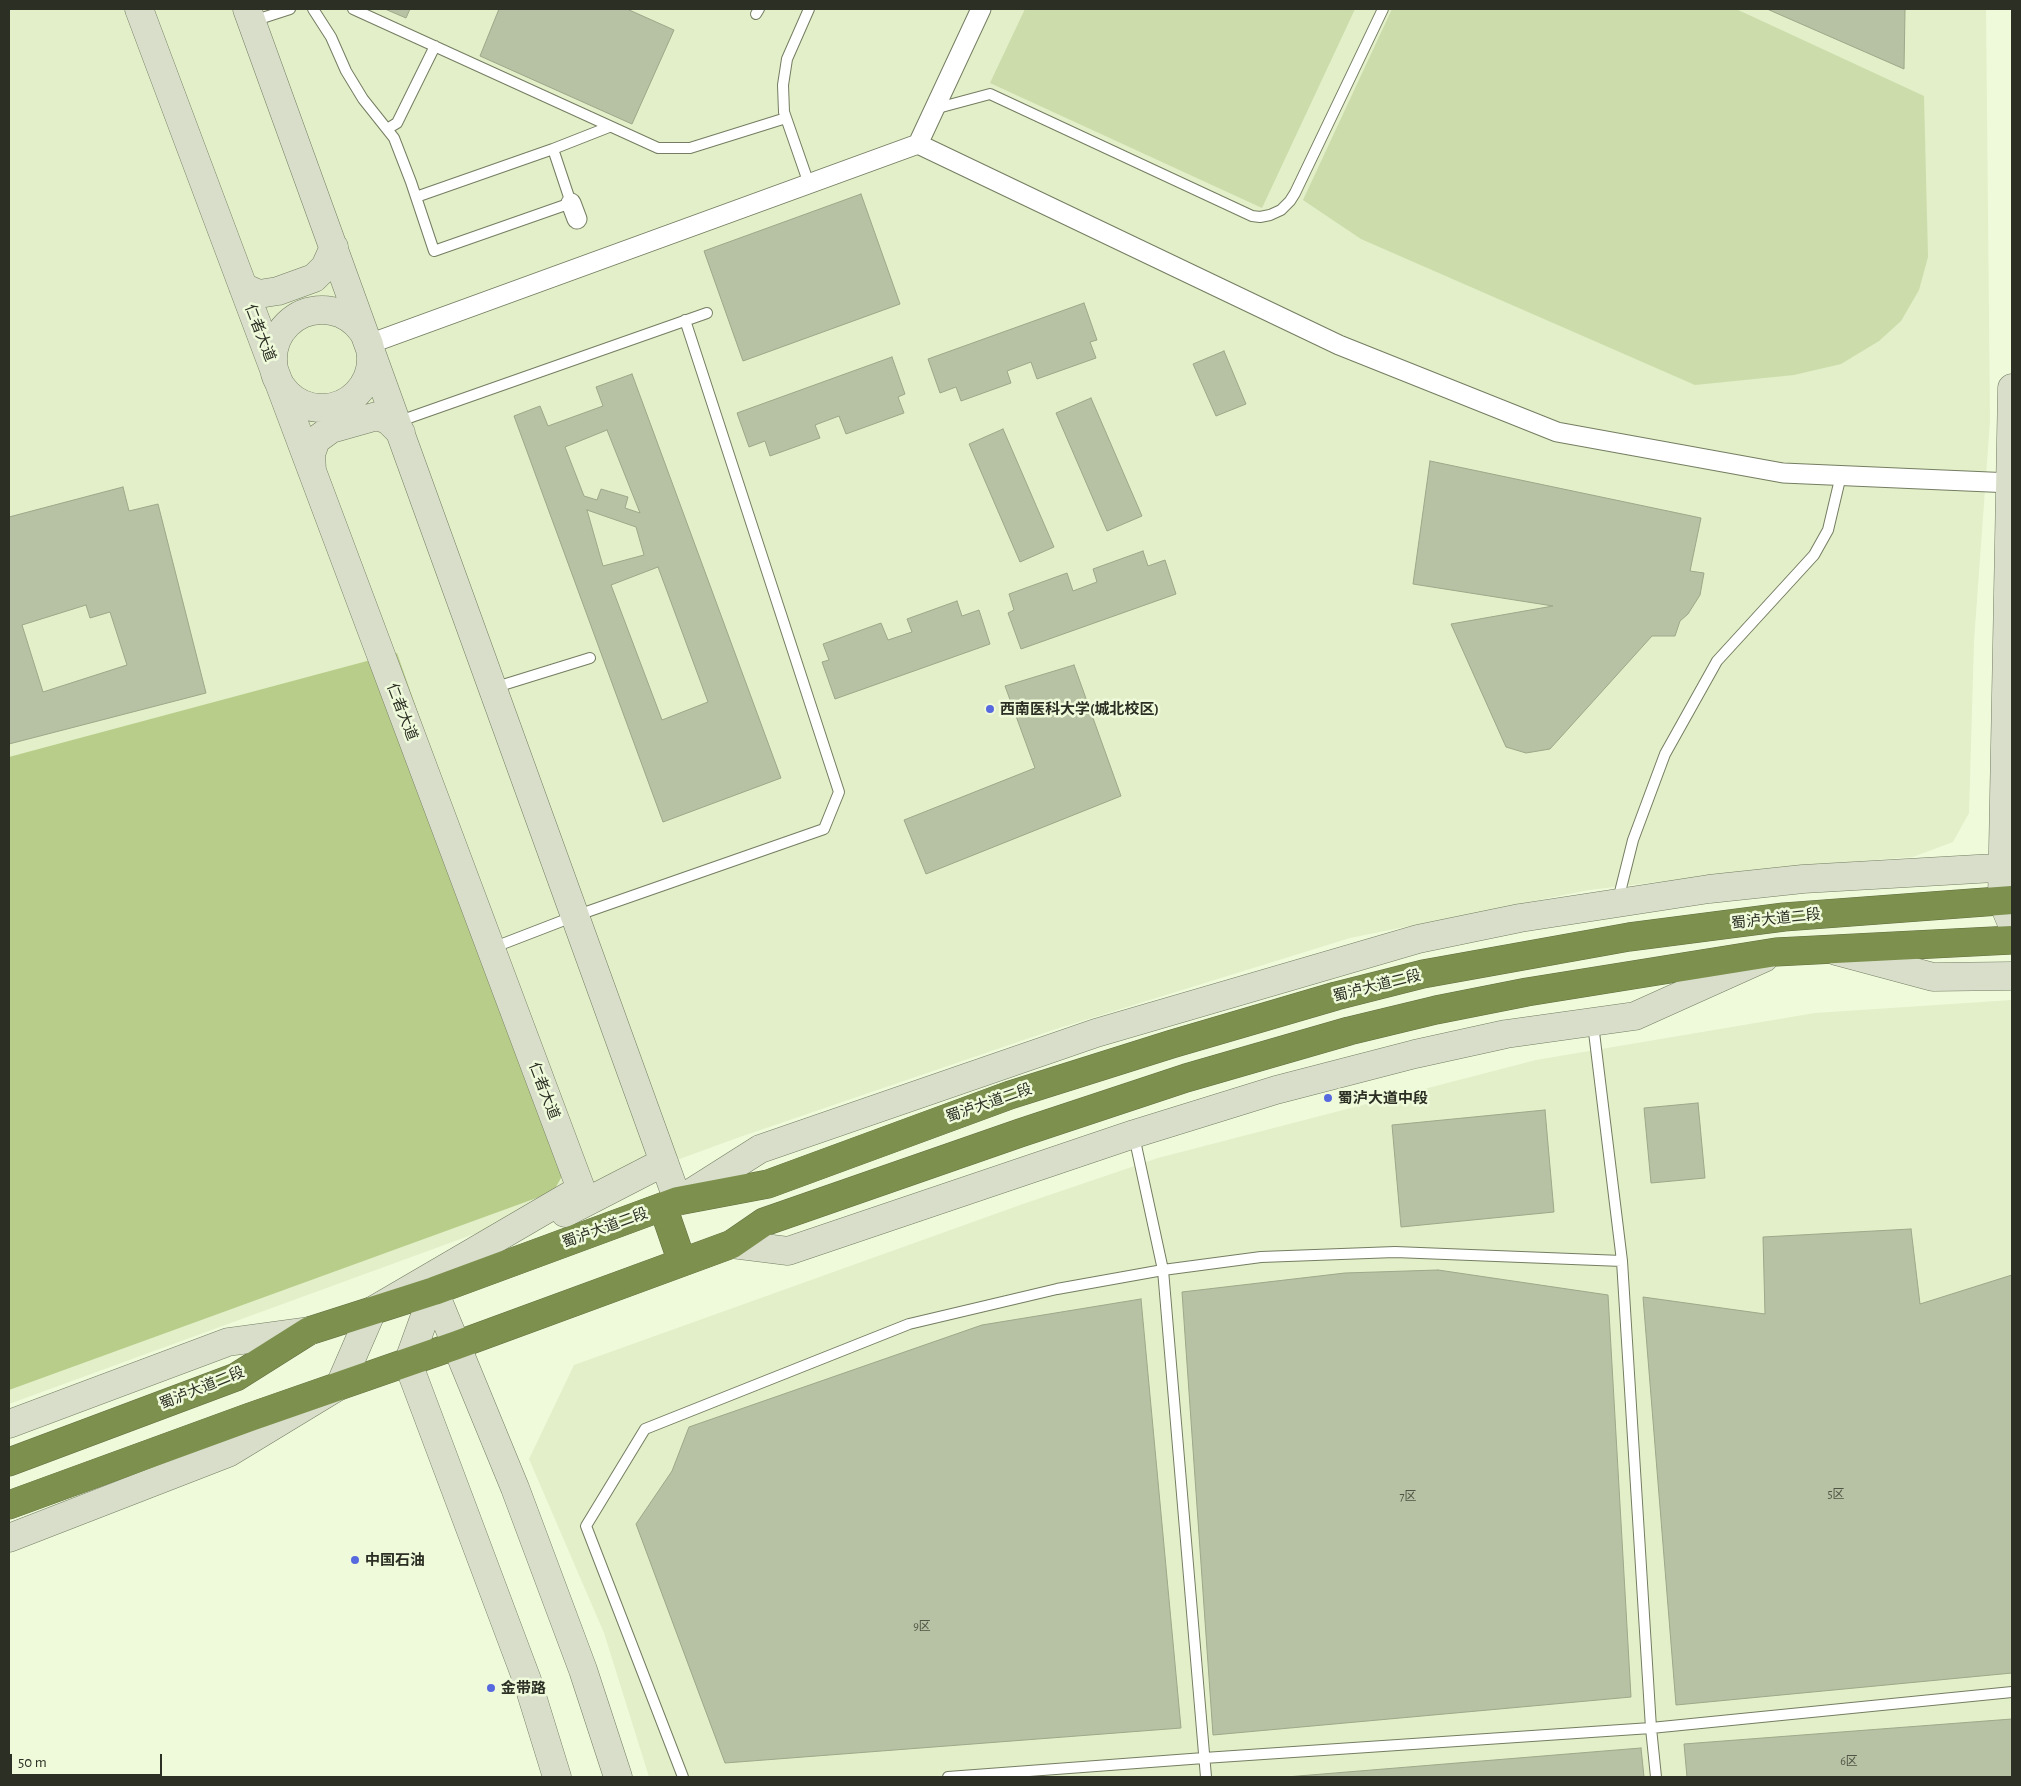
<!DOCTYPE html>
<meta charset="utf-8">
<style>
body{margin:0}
#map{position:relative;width:2021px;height:1786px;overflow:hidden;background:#effadb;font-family:"Alegreya Sans",sans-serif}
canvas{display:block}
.frame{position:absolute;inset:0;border:10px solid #2c2f24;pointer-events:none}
.scale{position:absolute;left:10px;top:1754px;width:152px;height:22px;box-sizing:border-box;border:2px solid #2c2f24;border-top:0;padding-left:6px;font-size:15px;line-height:18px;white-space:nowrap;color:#2c2f24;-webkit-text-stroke:4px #effadb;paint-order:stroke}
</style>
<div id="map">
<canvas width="2021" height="1786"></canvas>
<div class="frame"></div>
<div class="scale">50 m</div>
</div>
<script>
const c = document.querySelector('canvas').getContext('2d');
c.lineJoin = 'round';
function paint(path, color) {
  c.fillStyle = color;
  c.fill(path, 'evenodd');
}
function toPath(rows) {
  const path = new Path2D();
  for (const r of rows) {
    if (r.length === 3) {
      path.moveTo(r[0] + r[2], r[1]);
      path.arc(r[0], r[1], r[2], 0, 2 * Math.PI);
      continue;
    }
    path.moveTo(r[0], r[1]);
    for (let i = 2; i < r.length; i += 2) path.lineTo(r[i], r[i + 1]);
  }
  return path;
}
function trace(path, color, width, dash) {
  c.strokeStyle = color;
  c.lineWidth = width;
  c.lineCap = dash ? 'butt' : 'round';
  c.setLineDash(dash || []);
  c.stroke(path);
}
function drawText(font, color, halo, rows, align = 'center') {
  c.font = font + ' "Alegreya Sans","Noto Sans SC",sans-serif';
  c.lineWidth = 5;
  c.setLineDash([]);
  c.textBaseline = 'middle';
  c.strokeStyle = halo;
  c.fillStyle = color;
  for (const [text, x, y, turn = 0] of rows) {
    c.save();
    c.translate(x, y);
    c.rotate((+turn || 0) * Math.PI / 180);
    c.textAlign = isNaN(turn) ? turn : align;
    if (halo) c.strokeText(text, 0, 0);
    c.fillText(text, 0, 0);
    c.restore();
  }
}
const built = toPath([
 [9,9,1986,9,1990,421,1974,641,1969,813,1953,842,1913,857,1785,867,1589,890,1350,938,1053,1030,737,1138,9,1404],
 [2012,1000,2012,1777,649,1777,604,1633,529,1459,574,1365,1023,1204,1158,1158,1536,1060,1815,1013]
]);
const green = toPath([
 [1025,9,1355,9,1262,208,990,83],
 [1392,9,1736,9,1924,96,1928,257,1919,290,1901,321,1879,341,1841,364,1794,375,1695,385,1361,239,1303,200]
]);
const forest = toPath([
 [397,653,573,1157,553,1192,9,1390,9,757]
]);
const building = toPath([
 [385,9,410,9,406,18,385,9],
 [499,9,627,9,674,30,632,124,480,56,499,9],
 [1767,9,1905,9,1904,69,1767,9],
 [861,194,900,304,743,361,704,251,861,194],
 [1084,303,1097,340,1090,342,1096,358,1037,379,1031,362,1007,371,1011,383,961,401,956,387,940,393,928,359,1084,303],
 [1224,351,1246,404,1216,416,1193,364,1224,351],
 [892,357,905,394,898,397,904,413,846,434,839,416,815,425,820,438,770,456,765,441,749,447,737,413,892,357],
 [632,374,781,778,663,822,514,416,540,406,548,426,603,406,596,387,632,374],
 [607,430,640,513,625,508,628,497,601,489,597,500,584,496,565,447,607,430],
 [587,510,636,527,644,555,603,566,587,510],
 [658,567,708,702,662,720,611,585,658,567],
 [1091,398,1142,516,1107,531,1056,413,1091,398],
 [1003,429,1054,547,1020,562,969,444,1003,429],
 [1430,461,1701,518,1690,571,1704,573,1700,595,1688,614,1680,621,1675,636,1652,636,1550,749,1526,753,1506,747,1451,624,1553,606,1413,584,1430,461],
 [123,487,129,511,158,504,206,693,9,744,9,517,123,487],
 [86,605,90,618,110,612,127,665,43,692,22,625,86,605],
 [1143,551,1148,566,1165,560,1176,594,1021,649,1008,613,1014,610,1009,594,1067,573,1073,591,1097,582,1093,569,1143,551],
 [957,601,962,616,979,610,990,644,835,699,822,662,829,660,823,644,881,623,888,640,912,632,907,619,957,601],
 [1074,665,1121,796,926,874,904,820,1035,768,1005,686,1074,665],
 [1698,1103,1705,1178,1651,1183,1644,1108,1698,1103],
 [1545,1110,1554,1212,1401,1227,1392,1125,1545,1110],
 [1911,1229,1920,1304,2012,1275,2012,1673,1676,1705,1643,1297,1765,1314,1763,1237,1911,1229],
 [1438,1270,1608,1295,1631,1697,1213,1735,1182,1292,1345,1273,1438,1270],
 [1141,1299,1181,1728,725,1763,636,1524,672,1471,689,1427,982,1325,1141,1299],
 [2012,1719,2012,1777,1687,1777,1684,1744,2012,1719],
 [1641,1748,1644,1777,1286,1777,1641,1748]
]);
const lane = toPath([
 [313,9,331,37,346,71,363,99,394,138,411,182,434,251,571,203,553,149,416,197],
 [353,9,658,148,690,148,786,118],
 [756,14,759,9],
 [253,21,290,9],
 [934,109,990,94,1252,216,1260,217,1270,215,1281,210,1290,201,1295,193,1383,9],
 [387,129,397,123,435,46],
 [553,149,609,127],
 [809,184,784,112,783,85,787,59,809,9],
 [397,422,707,313],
 [493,688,590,658],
 [1618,900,1633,840,1665,754,1717,661,1814,555,1828,530,1841,475],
 [492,948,575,916,824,829,839,792,685,320],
 [1593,1024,1622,1261,1651,1728,1656,1777],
 [1134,1136,1163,1270,1206,1777],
 [683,1777,586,1526,645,1429,909,1324,1057,1289,1163,1270,1261,1257,1395,1252,1622,1261],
 [948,1777,1204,1758,1651,1728,2012,1692]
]);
const street = toPath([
 [918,144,1339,345,1557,432,1783,473,2012,483],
 [571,203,577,219],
 [369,344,918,144,981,9]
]);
const secondary = toPath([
 [247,9,678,1201,760,1149,1096,1033,1418,939,1520,918,1709,889,1803,879,2012,867],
 [243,287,259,294,278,291,314,278,325,267,334,247],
 [322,359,49],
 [2012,388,2002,900,2012,924],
 [312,471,311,454,316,440,331,429,377,416,388,420,401,433],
 [1836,951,1933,977,2012,976],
 [565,1213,664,1162],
 [732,1244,788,1251,1134,1134,1276,1090,1415,1054,1506,1034,1635,1016,1764,958],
 [434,1291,515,1488,583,1670,618,1777],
 [434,1291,408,1363,527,1680,557,1777],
 [9,1424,228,1342,309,1331],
 [9,1538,228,1453,340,1385,372,1311,581,1189,139,9]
]);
const highway = toPath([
 [663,1207,682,1262],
 [9,1462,236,1377,309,1331,434,1291,678,1201,768,1184,1010,1095,1172,1044,1336,996,1423,974,1629,937,1784,917,2012,900],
 [9,1505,250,1417,457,1345,732,1244,764,1222,1020,1133,1186,1078,1349,1031,1436,1010,1527,992,1776,952,2012,940]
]);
const markers = [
 [990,709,5,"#5669df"],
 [1328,1098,5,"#5669df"],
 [355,1560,5,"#5669df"],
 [491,1688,5,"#5669df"]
];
const numberNames = [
 ["5区",1836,1494],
 ["7区",1408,1496],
 ["9区",922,1626],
 ["6区",1849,1761]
];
const streetNames = [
 ["仁者大道",260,333,69],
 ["仁者大道",402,712,69],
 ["蜀泸大道二段",1776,919,-6],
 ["蜀泸大道二段",1377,986,-14],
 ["仁者大道",544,1091,69],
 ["蜀泸大道二段",989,1103,-19],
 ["蜀泸大道二段",605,1228,-20],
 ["蜀泸大道二段",202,1388,-22]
];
const poiNames = [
 ["西南医科大学(城北校区)",1000,709],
 ["蜀泸大道中段",1338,1098],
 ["中国石油",365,1560],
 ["金带路",501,1688]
];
paint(built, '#e2efc8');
paint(green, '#ccdcaa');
paint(forest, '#b8cd89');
paint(building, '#b7c1a3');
trace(building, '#9ea88a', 1);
trace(lane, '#747d61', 12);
trace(street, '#747d61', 21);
trace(secondary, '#747d61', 29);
trace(highway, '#616e3f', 29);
trace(lane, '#fff', 10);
trace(street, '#fff', 19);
trace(secondary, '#d8deca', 28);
trace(highway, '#7d904d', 28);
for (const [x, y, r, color] of markers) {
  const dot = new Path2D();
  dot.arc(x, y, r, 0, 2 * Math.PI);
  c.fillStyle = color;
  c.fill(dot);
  trace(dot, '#effadb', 2);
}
drawText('12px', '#4f5444', null, numberNames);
drawText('15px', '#2c2f24', '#effadb', streetNames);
drawText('bold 15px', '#2c2f24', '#effadb', poiNames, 'left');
</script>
